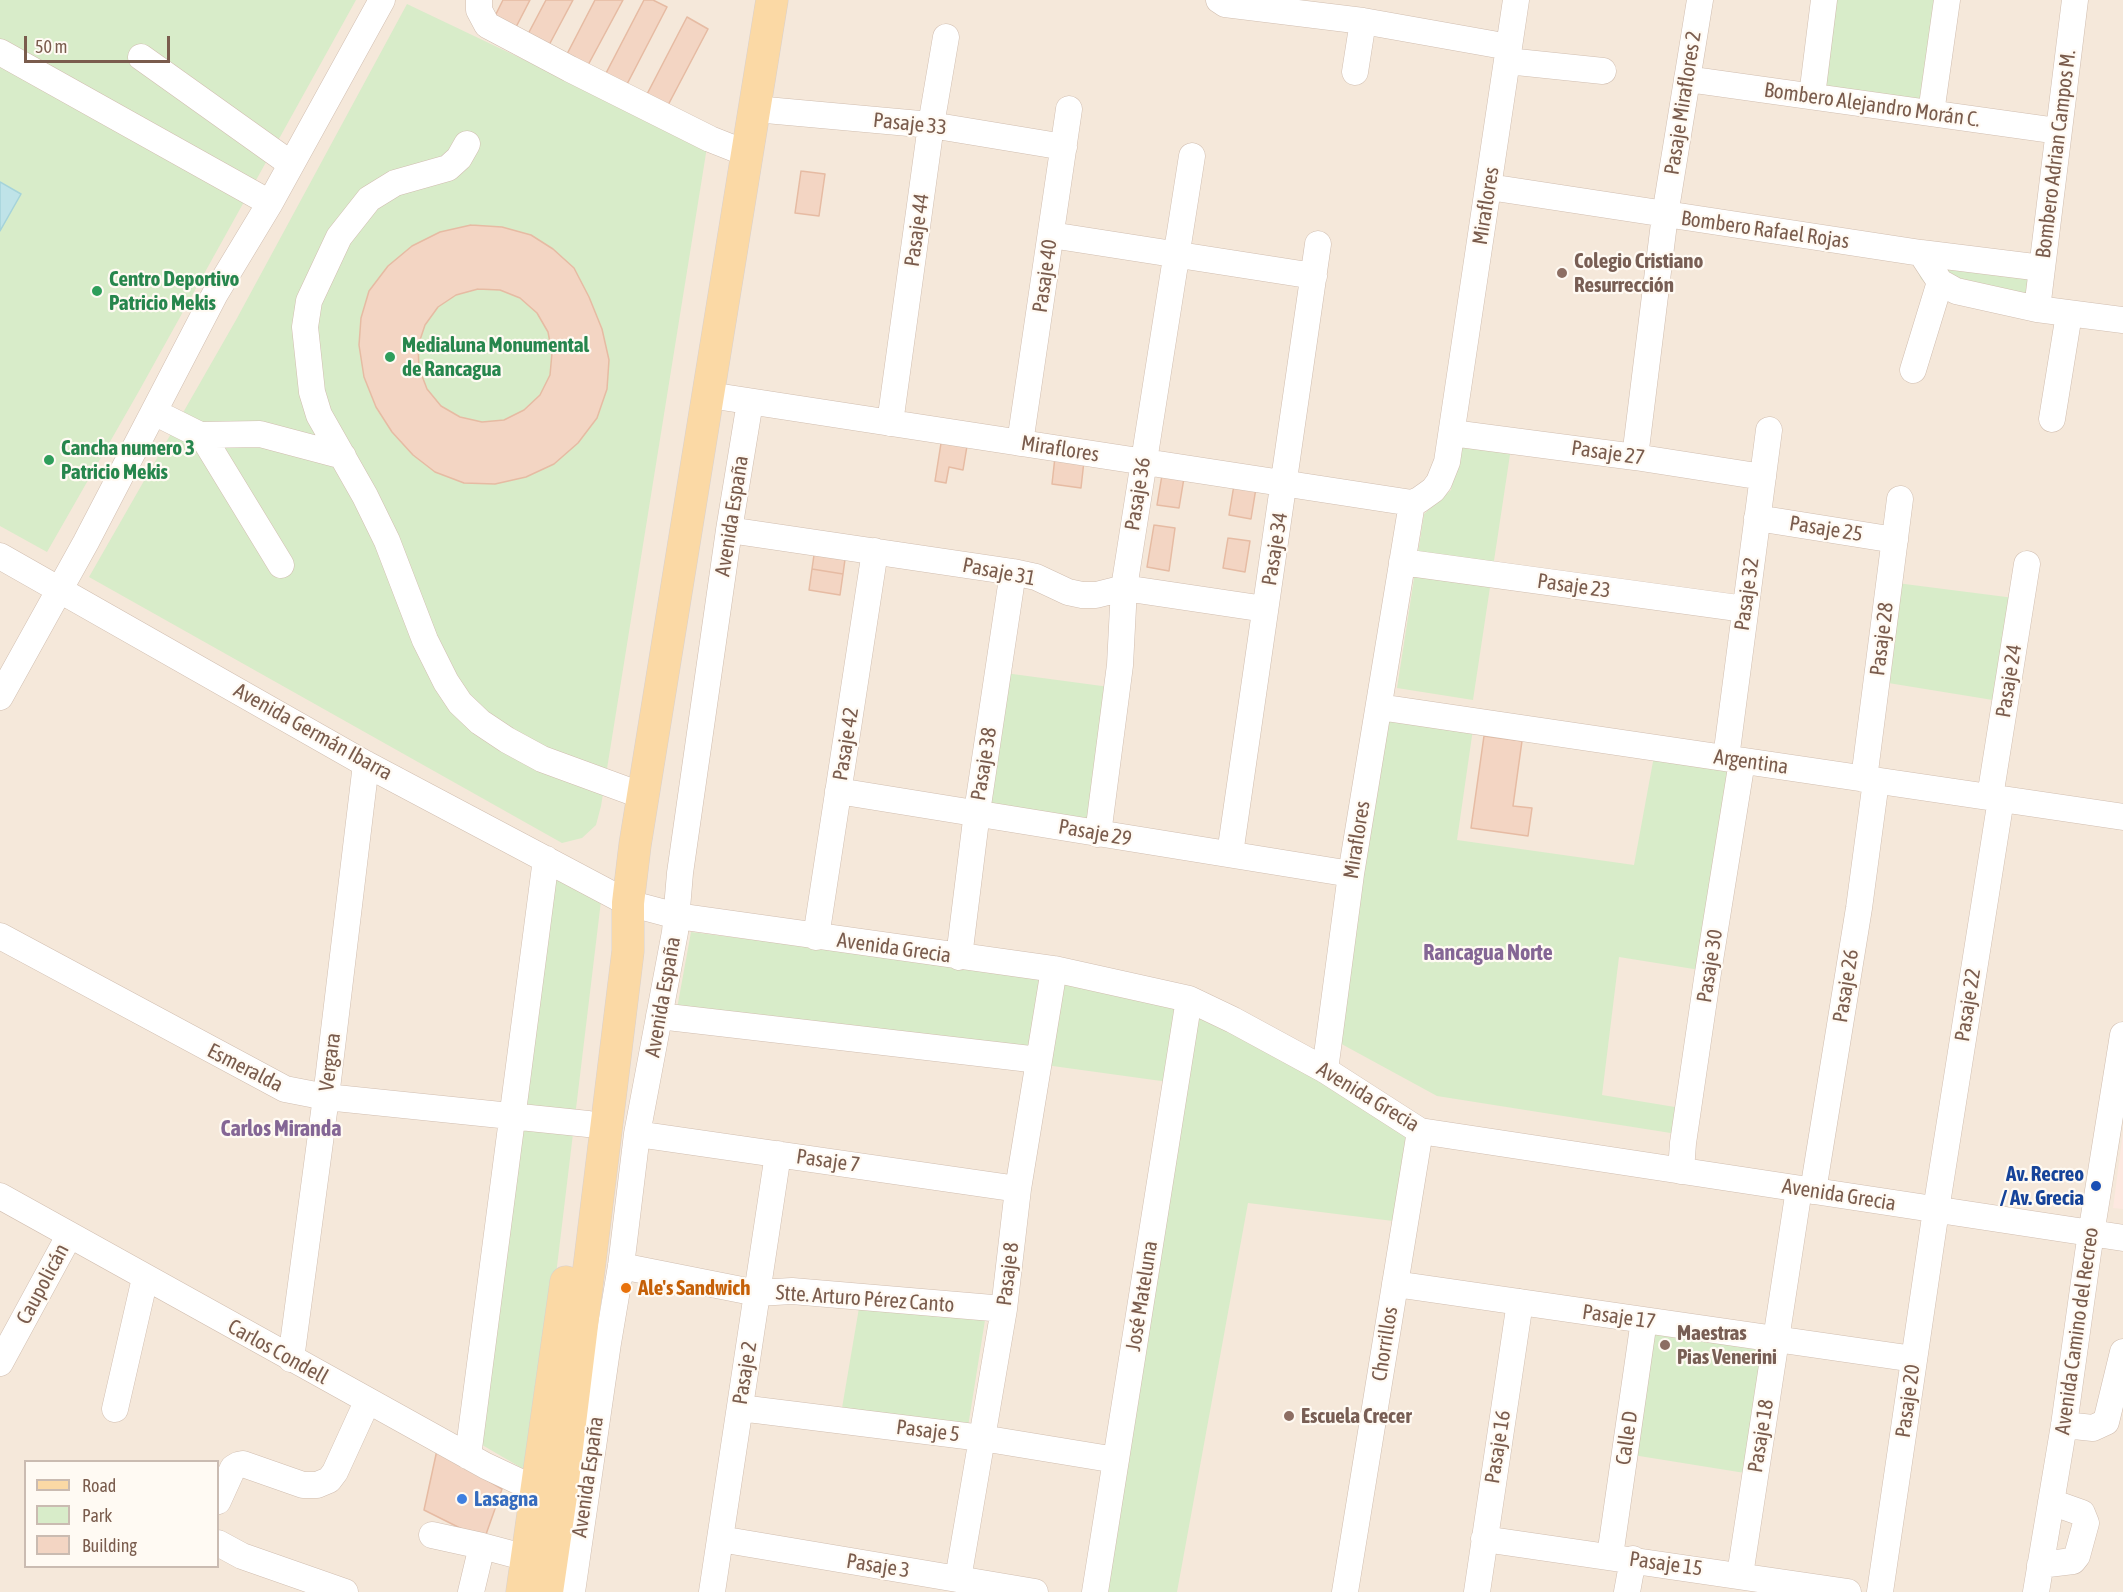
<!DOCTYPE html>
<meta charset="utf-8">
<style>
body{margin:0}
#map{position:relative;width:2123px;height:1592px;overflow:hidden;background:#fdf6ec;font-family:"Asap Condensed",sans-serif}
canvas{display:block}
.legend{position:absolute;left:24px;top:1460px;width:195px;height:108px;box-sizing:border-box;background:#fffaf3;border:2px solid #cabbb1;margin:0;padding:8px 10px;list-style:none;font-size:18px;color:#7a5c4d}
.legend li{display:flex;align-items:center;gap:12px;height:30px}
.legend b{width:30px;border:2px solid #cabbb1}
.scale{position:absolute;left:24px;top:36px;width:146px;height:27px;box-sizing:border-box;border:3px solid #7a5c4d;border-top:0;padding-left:8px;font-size:18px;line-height:21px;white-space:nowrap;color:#7a5c4d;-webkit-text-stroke:4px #fffaf3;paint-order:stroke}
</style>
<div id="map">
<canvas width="2123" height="1592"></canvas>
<ul class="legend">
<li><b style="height:8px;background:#fbd9a5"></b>Road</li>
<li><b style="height:16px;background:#d8ecc9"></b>Park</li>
<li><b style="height:16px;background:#f3d5c3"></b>Building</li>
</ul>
<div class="scale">50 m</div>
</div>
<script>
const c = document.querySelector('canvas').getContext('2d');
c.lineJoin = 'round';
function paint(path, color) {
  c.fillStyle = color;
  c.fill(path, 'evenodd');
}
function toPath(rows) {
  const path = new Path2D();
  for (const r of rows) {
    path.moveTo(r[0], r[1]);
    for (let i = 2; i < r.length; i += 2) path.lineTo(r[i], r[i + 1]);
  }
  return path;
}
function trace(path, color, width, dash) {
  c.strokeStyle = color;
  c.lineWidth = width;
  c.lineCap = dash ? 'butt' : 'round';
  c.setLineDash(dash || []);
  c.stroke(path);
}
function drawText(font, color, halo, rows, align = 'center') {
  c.font = font + ' "Asap Condensed",sans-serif';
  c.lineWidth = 4.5;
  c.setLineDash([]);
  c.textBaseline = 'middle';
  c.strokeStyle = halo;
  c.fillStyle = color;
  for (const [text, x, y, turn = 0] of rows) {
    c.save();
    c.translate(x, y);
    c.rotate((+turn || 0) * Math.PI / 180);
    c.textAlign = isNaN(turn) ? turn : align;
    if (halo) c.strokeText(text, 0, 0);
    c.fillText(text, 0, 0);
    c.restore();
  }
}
const residential = toPath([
 [0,0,2123,0,2123,1592,0,1592],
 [26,1462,218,1462,218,1566,26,1566]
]);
const commercial = toPath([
 [2123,1132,2123,1209,2113,1208]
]);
const green = toPath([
 [0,0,356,0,139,391,47,552,0,526],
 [1835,0,1936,0,1922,102,1824,87],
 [407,4,707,147,601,806,596,825,582,838,562,843,89,577,236,320],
 [1915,265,2042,270,2037,307,1931,288,1921,279],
 [1459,440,1511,448,1473,700,1397,688,1424,514,1451,490],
 [1889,582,2022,599,2005,702,1876,681],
 [1005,673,1117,688,1097,827,984,809],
 [1385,716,1473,729,1457,840,1634,865,1654,756,1733,767,1700,970,1619,957,1602,1095,1681,1108,1677,1134,1437,1096,1336,1041],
 [540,863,601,901,532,1474,465,1435],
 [691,932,1065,979,1183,1005,1412,1133,1393,1221,1248,1203,1177,1592,1106,1592,1183,1084,676,1014],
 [860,1302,985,1320,968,1427,842,1408],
 [1654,1326,1772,1345,1751,1474,1633,1455]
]);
const water = toPath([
 [0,182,21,194,0,231,0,182]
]);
const building = toPath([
 [503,0,530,0,515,29,494,18,503,0],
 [546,0,573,0,548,47,527,36,546,0],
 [595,0,623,0,587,67,566,56,595,0],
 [644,0,653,0,667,7,625,88,604,77,644,0],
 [687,17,708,29,666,109,645,98,687,17],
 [801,171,825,174,819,216,795,213,801,171],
 [471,225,502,227,531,235,553,249,574,268,589,297,602,329,609,360,607,389,597,418,578,443,554,464,526,477,495,484,464,483,435,472,413,455,392,432,376,407,364,377,359,345,361,318,369,291,388,266,412,246,440,232,471,225],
 [478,289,500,290,520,298,537,313,548,332,552,353,550,375,540,395,524,410,504,420,482,422,460,417,441,406,427,389,419,368,418,346,425,325,438,307,456,295,478,289],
 [942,437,968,440,963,470,949,467,946,483,935,481,942,437],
 [1055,457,1084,461,1081,488,1052,484,1055,457],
 [1162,475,1184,478,1179,508,1157,505,1162,475],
 [1234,485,1256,488,1251,519,1229,515,1234,485],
 [1154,525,1175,528,1169,571,1147,567,1154,525],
 [1228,538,1250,541,1245,572,1223,568,1228,538],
 [815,548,846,552,843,574,812,569,815,548],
 [812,569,843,574,840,595,809,590,812,569],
 [1484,736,1522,741,1513,806,1532,808,1528,836,1471,828,1484,736],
 [437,1450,502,1489,484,1540,424,1510,437,1450]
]);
const minor = toPath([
 [479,0,479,10,487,25,570,69,710,139,748,154],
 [1219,0,1225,4,1363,21,1509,47],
 [0,52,270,203],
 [141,57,291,164],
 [1507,61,1603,71],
 [1355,72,1363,21],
 [1687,79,2058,131],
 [1812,96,1824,0],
 [755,109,931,125,1064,147],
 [1931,113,1947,0],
 [467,144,459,158,448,168,395,183,369,199,339,237,309,301,305,327,312,392,319,415,365,496,387,541,425,640,446,682,460,703,480,722,507,740,542,759,643,796],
 [1489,187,1921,253,2042,268],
 [1051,235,1314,276],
 [1921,253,1940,282,1956,291,2037,309,2123,320],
 [2037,309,2075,0],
 [1913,370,1940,282],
 [709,395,1412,503,1419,500,1433,490,1439,482,1447,462,1516,0],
 [154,412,200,435,206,442,281,565],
 [2052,419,2069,314],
 [890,423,931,125,946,37],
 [1452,433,1635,457,1763,477],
 [200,435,260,434,343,456],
 [1020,443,1069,109],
 [1635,457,1665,215,1700,0],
 [1757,518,1895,540],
 [729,530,1013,572,1036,577,1068,592,1082,595,1096,595,1124,588,1265,609],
 [0,556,366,764,628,903,677,916,1054,969,1189,999,1233,1020,1325,1070,1420,1131,2123,1238],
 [1402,562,1745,609],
 [0,697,86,542,215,294,270,203,382,0],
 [1379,707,2123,817],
 [1726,758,1769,430],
 [1864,779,1900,499],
 [838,791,1351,874],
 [1990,797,2027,564],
 [1098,834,1120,665,1124,588,1192,156],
 [1230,854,1318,244],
 [0,936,285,1089,326,1097,588,1124],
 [816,937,875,551],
 [959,957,977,812,1013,572],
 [659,1016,1039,1060],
 [1325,1070,1351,874,1412,503],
 [637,1134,1018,1189],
 [1681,1171,1683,1143,1707,979,1742,761],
 [1813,1191,1859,908,1876,781],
 [0,1196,486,1466,537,1490,554,1494],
 [621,1266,757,1293,792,1291,1004,1309],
 [1395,1284,1914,1359],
 [291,1359,326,1097,366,764],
 [0,1363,69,1236],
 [740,1408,982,1438,1116,1460],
 [115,1409,145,1278],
 [2064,1425,2093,1428,2106,1422,2123,1352],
 [468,1456,546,859],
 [218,1501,233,1468,238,1465,243,1464,303,1485,317,1485,329,1480,335,1472,367,1402],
 [432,1535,482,1546],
 [720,1539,1035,1592],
 [1484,1539,1848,1592],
 [218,1543,242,1556,345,1592],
 [1610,1556,1644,1320],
 [2040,1565,2073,1561,2077,1556,2086,1523,2082,1513,2051,1502],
 [1740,1575,1799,1189],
 [958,1579,1004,1309,1018,1189,1054,969],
 [471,1592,482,1546,527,1558],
 [572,1592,608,1343,621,1266,637,1134,675,932,680,873,729,530,750,402],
 [712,1592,778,1154],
 [1095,1592,1189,999],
 [1345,1592,1420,1131],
 [1477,1592,1520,1302],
 [1627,1592,1633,1559],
 [1880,1592,1936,1210,2001,799],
 [2036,1592,2064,1425,2088,1253,2123,1035]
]);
const major = toPath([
 [522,1592,566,1282],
 [547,1592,561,1496,628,951,628,903,635,845,772,0]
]);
const markers = [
 [1562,273,6,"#8d6e63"],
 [97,291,6,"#2e9e5b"],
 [390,357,6,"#2e9e5b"],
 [49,460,6,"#2e9e5b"],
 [2096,1186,6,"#1a4fb4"],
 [626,1288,6,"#e8710a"],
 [1665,1345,6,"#8d6e63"],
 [1289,1416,6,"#8d6e63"],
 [462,1499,6,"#3f7fe0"]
];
const streetNames = [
 ["Pasaje Miraflores 2",1683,103,-81],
 ["Bombero Alejandro Morán C.",1872,105,8],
 ["Pasaje 33",910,124,6],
 ["Bombero Adrian Campos M.",2056,154,-83],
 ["Miraflores",1486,206,-81],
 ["Pasaje 44",917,230,-82],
 ["Bombero Rafael Rojas",1765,230,8],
 ["Pasaje 40",1045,276,-82],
 ["Miraflores",1060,449,9],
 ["Pasaje 27",1608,453,8],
 ["Pasaje 36",1138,494,-81],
 ["Avenida España",732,516,-81],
 ["Pasaje 25",1826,529,9],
 ["Pasaje 34",1275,549,-81],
 ["Pasaje 31",999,572,11],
 ["Pasaje 23",1574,586,8],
 ["Pasaje 32",1747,594,-82],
 ["Pasaje 28",1882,639,-83],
 ["Pasaje 24",2009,681,-81],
 ["Avenida Germán Ibarra",313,732,29],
 ["Pasaje 42",846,744,-81],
 ["Argentina",1751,762,8],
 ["Pasaje 38",984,764,-81],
 ["Pasaje 29",1095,833,10],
 ["Miraflores",1357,840,-81],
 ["Avenida Grecia",894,948,8],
 ["Pasaje 30",1710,966,-81],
 ["Pasaje 26",1846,986,-81],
 ["Avenida España",663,997,-80],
 ["Pasaje 22",1968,1005,-81],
 ["Vergara",330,1062,-83],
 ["Esmeralda",245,1068,27],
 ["Avenida Grecia",1368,1097,31],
 ["Pasaje 7",828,1161,8],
 ["Avenida Grecia",1839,1195,9],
 ["Pasaje 8",1008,1274,-83],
 ["Caupolicán",43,1284,-62],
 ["José Mateluna",1142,1296,-81],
 ["Stte. Arturo Pérez Canto",865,1299,4],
 ["Pasaje 17",1619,1317,8],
 ["Avenida Camino del Recreo",2077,1331,-82],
 ["Chorrillos",1385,1344,-81],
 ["Carlos Condell",278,1352,29],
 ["Pasaje 2",745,1373,-81],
 ["Pasaje 20",1908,1401,-82],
 ["Pasaje 5",928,1431,7],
 ["Pasaje 18",1761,1436,-81],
 ["Calle D",1627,1438,-82],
 ["Pasaje 16",1498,1447,-81],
 ["Avenida España",588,1477,-82],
 ["Pasaje 15",1666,1564,8],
 ["Pasaje 3",878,1566,9]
];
const educationNames = [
 ["Colegio Cristiano",1574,261],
 ["Resurrección",1574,285],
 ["Maestras",1677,1333],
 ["Pias Venerini",1677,1357],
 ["Escuela Crecer",1301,1416]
];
const leisureNames = [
 ["Centro Deportivo",109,279],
 ["Patricio Mekis",109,303],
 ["Medialuna Monumental",402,345],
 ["de Rancagua",402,369],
 ["Cancha numero 3",61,448],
 ["Patricio Mekis",61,472]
];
const transitNames = [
 ["Av. Recreo",2084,1174],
 ["/ Av. Grecia",2084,1198]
];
const foodNames = [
 ["Ale's Sandwich",638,1288]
];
const shopNames = [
 ["Lasagna",474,1499]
];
const neighbourhoodNames = [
 ["Rancagua Norte",1488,953],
 ["Carlos Miranda",281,1129]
];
paint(residential, '#f5e8da');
paint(commercial, '#fde8e0');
paint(green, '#d8ecc9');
paint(water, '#bfe3e8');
trace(water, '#a5d3da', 1.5);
paint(building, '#f3d5c3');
trace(building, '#e6bba3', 1.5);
trace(minor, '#d1beb0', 27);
trace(major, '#dad1cd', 33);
trace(minor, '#fff', 26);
trace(major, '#fbd9a5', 32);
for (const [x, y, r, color] of markers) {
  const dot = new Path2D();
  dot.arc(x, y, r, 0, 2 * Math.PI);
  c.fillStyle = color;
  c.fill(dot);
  trace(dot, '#fffaf3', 2);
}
drawText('21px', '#7a5c4d', '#fffaf3', streetNames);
drawText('bold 21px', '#785e54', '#fffaf3', educationNames, 'left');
drawText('bold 21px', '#27864d', '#fffaf3', leisureNames, 'left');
drawText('bold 21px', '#164399', '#fffaf3', transitNames, 'right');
drawText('bold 21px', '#c56008', '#fffaf3', foodNames, 'left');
drawText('bold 21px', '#366cbe', '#fffaf3', shopNames, 'left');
drawText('bold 22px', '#846695', '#fffaf3', neighbourhoodNames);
</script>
